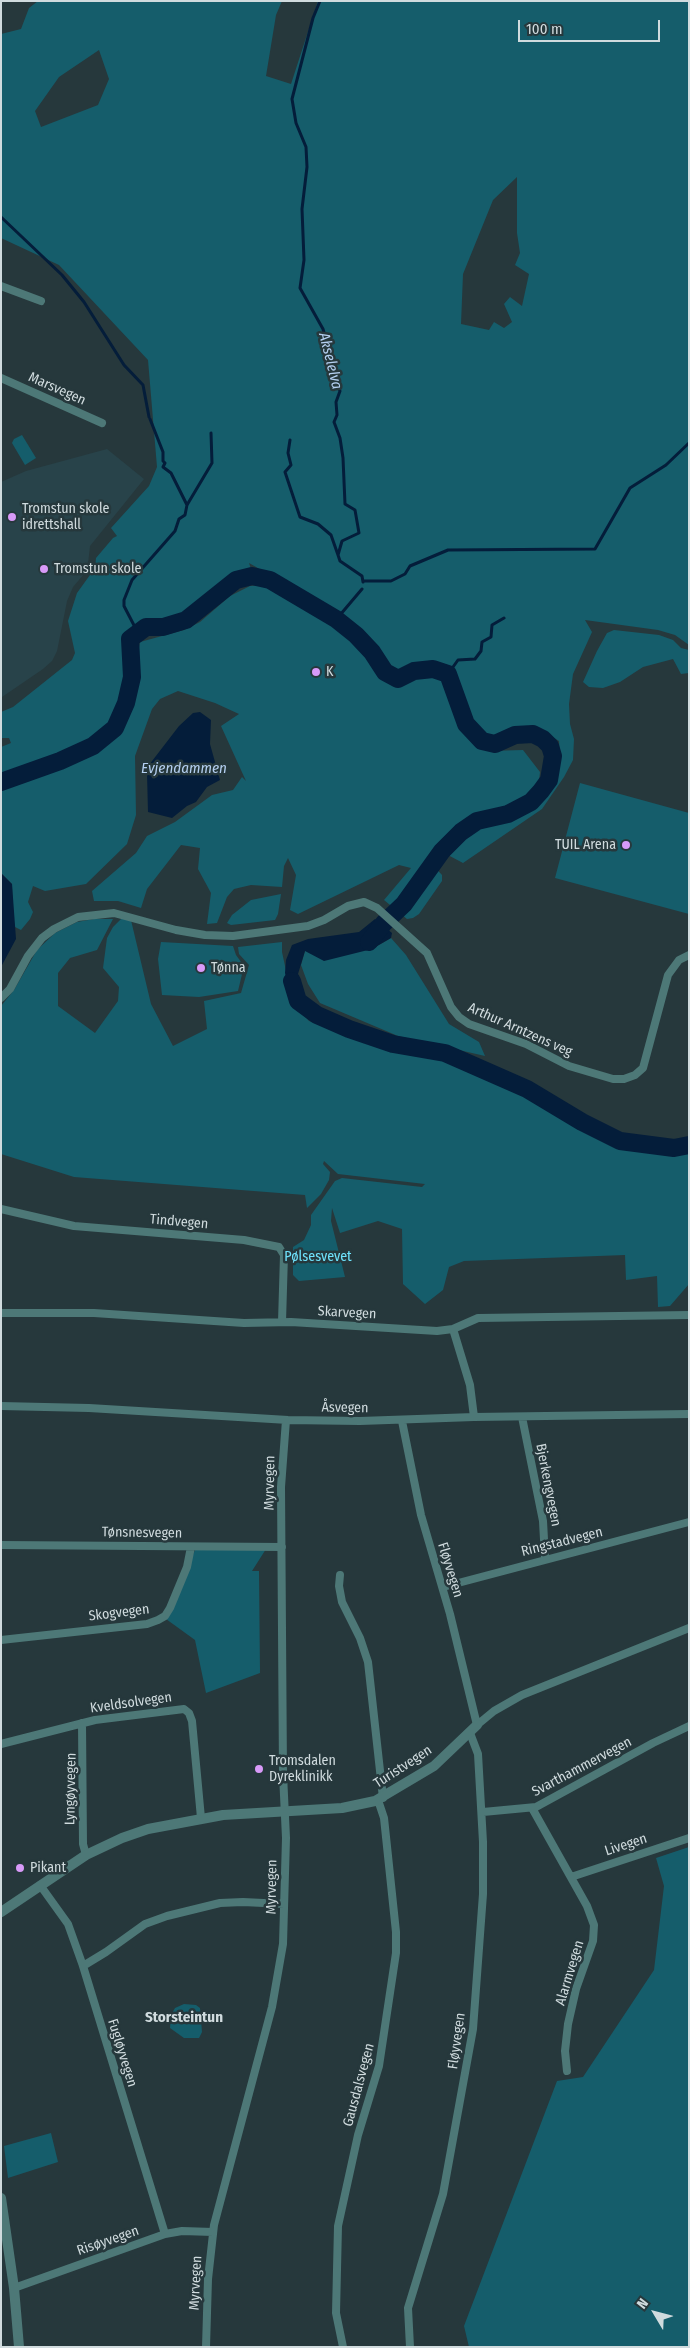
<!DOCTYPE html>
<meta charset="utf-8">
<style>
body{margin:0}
#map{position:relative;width:690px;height:2348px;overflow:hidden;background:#26383c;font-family:"Fira Sans Condensed",sans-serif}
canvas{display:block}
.frame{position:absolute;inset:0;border:2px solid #d0dbde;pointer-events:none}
.north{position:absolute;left:630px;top:2288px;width:50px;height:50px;-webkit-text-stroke:4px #26383c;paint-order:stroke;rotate:307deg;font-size:14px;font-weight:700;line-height:20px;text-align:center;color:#d0dbde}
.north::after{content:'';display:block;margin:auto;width:18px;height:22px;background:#d0dbde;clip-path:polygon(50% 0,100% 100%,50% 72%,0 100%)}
.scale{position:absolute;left:518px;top:20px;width:142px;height:22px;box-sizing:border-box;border:2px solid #d0dbde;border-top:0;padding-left:6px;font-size:15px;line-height:18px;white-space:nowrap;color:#d0dbde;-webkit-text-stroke:4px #26383c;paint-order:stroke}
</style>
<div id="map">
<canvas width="690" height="2348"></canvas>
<div class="frame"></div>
<div class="north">N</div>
<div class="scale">100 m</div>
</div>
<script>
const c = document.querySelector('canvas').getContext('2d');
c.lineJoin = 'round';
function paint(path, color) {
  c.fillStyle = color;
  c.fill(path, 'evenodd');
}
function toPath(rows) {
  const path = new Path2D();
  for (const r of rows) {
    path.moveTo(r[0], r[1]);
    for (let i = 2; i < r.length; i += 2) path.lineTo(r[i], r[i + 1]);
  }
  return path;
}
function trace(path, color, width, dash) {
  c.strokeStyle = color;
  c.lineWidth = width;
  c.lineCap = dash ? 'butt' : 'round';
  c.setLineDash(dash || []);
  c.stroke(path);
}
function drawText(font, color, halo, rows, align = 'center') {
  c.font = font + ' "Fira Sans Condensed",sans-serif';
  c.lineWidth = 5;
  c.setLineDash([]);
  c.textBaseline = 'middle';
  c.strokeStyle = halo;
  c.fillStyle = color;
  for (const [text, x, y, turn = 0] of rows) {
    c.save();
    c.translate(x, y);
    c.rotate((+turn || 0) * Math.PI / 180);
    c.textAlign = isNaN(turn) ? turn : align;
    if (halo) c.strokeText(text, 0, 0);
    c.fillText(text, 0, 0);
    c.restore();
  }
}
const built = toPath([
 [107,449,144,479,90,546,88,564,84,574,73,587,67,601,57,651,52,661,43,669,2,697,1,482,26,471]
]);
const green = toPath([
 [38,1,282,1,276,15,266,76,291,84,318,1,689,1,689,645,675,635,658,630,585,620,592,632,573,674,569,704,570,724,574,739,573,760,564,777,542,809,463,863,446,854,465,836,480,828,512,820,537,807,553,783,560,758,559,741,537,728,516,729,497,734,489,751,523,750,540,772,539,781,524,800,469,817,442,840,429,861,442,875,442,881,419,914,413,918,407,919,384,900,411,868,399,865,298,914,290,910,296,875,288,858,284,866,282,887,251,885,234,889,227,897,217,923,207,924,211,893,198,869,200,848,181,845,147,889,141,908,118,901,94,901,92,891,136,853,147,836,175,822,212,795,233,790,242,777,246,781,221,726,239,714,215,703,178,691,160,699,152,709,135,756,136,815,127,844,86,884,45,891,33,886,28,902,33,912,30,919,21,930,13,926,12,884,1,873,1,786,83,754,116,729,132,689,140,642,184,630,200,622,230,596,250,586,261,585,274,587,336,624,370,660,379,650,346,618,249,563,253,575,235,579,186,619,163,626,146,626,129,638,130,676,124,702,114,726,92,744,60,759,14,774,1,774,1,747,11,743,9,738,1,738,1,712,13,707,72,660,75,653,68,621,77,593,95,568,96,558,113,538,117,536,111,528,149,486,157,467,148,360,59,265,1,238,1,34,21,29,29,8],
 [99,50,109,79,98,105,41,127,35,111,59,77],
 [517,177,517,233,520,253,515,265,529,274,522,306,510,297,504,304,512,322,504,328,494,322,489,330,461,324,463,274,493,200],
 [22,435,36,458,25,465,12,443,14,439],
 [614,630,659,635,673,640,681,648,689,650,689,673,681,674,673,659,643,667,620,682,603,688,589,687,583,682,597,651,607,633],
 [580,783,689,813,689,914,555,878],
 [281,894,278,914,275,920,231,925,227,923,232,915,251,900],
 [124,916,130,916,151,1004,173,1046,207,1029,204,1001,241,993,249,965,239,954,238,947,282,942,282,952,293,1003,309,1021,392,1051,440,1059,487,1077,525,1093,621,1141,675,1148,689,1146,689,1284,670,1306,658,1307,657,1276,626,1280,625,1255,464,1261,449,1267,443,1290,425,1304,403,1284,402,1229,378,1221,340,1233,332,1208,331,1221,345,1277,299,1281,293,1275,293,1247,304,1240,311,1225,311,1215,335,1181,342,1178,422,1187,425,1184,338,1174,324,1161,323,1164,330,1172,329,1180,321,1194,307,1208,305,1195,74,1177,1,1154,1,1006,14,990,37,950,55,933,77,922,94,919,113,919,97,950,70,958,58,973,58,1006,95,1033,118,1001,119,987,103,968,107,938,113,927],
 [391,938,406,955,449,1024,479,1042,485,1056,398,1036,320,1003,308,984,301,965,305,951,372,949],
 [161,942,233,946,236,955,244,966,238,991,199,997,162,995,158,959],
 [266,1549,252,1571,259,1571,260,1673,206,1693,195,1640,166,1619,195,1550],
 [689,1847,689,2347,469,2347,464,2326,557,2081,583,2077,654,1970,664,1886,656,1858],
 [184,2004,196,2005,200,2008,202,2032,199,2038,184,2038,170,2028,171,2015,175,2008],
 [51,2133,58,2162,8,2178,4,2146]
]);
const water = toPath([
 [200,712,211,720,210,744,220,780,207,787,196,802,187,806,172,818,148,812,147,773,149,765,179,726,193,713],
 [1,873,12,884,16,939,1,967],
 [375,919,392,933,391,938,372,949,324,961,305,951,298,974,304,997,317,1015,298,1001,288,985,285,973,286,960,292,945,308,939,359,932]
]);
const stream = toPath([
 [320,1,313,18,292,99,296,123,306,147,307,167,302,209,304,260,300,288,323,329,330,356,331,369,340,391,336,402,337,415,334,422,340,438,343,458,345,504,355,510,359,533,342,541,338,555,340,561,362,576,363,582],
 [1,217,62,275,84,302,124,365,143,385,149,417],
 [150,419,163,452,163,461,165,463,163,467,171,473,187,505],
 [290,440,288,453,291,465,285,472,300,517,318,524,331,535,338,555],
 [363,581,391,581,405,574,410,566,448,550,595,549,630,488,666,465,689,443],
 [334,617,340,615,362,589],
 [138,633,124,606,124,600,132,580,175,531,179,519,185,515,187,505,212,463,211,433],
 [448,674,458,660,475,659,481,651,482,642,491,637,492,625,504,618]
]);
const river = toPath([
 [1,782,60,761,93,746,115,728,126,703,132,677,130,639,146,627,163,627,186,620,236,580,252,576,270,580,336,619,356,635,372,652,385,672,398,679,414,671,433,669,448,674,466,724,482,741,495,744,515,735,533,734,543,739,550,746,553,756,549,780,541,791,531,802,508,814,477,821,461,832,442,851,404,904,384,923,369,942],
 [292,981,298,1001,317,1015,349,1029,393,1044,445,1053,527,1089,582,1122,620,1141,674,1148,689,1145]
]);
const minor = toPath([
 [1,286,41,301],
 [1,378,102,423],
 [1,998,10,989,28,956,42,938,54,929,78,917,114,913,176,930,205,935,233,936,308,926,324,920,348,906,364,902,377,908,427,953,451,1007,459,1017,469,1024,526,1044,569,1066,613,1079,624,1079,635,1075,643,1068,668,975,679,960,689,955],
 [1,1209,74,1226,244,1240,279,1247,284,1255,282,1322],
 [1,1313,94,1313,244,1323,291,1322,437,1331,453,1329,478,1318,689,1315],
 [453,1329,470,1385,474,1417],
 [1,1406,89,1408,288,1420,360,1421,474,1417,689,1414],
 [522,1417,543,1521,545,1558],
 [402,1421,421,1515,450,1614,477,1725],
 [1,1545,282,1547],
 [340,1575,339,1586,342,1602,360,1638,368,1662,383,1798],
 [443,1587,689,1522],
 [1,1640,147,1624,158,1620,165,1616,170,1608,187,1567,191,1547],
 [82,1723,83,1844,86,1855],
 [477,1725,494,1711,522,1695,689,1628],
 [1,1744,95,1720,184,1709,189,1713,192,1721,201,1818],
 [532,1808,587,1906,594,1925,593,1941,576,1989,568,2024,565,2051,567,2071],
 [483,1812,536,1807,653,1743,689,1726],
 [571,1877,689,1838],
 [40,1885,68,1924,83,1966,165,2234],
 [83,1966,106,1952,145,1924,167,1916,220,1903,243,1902,284,1904],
 [14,2288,165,2234,182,2231,213,2232],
 [206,2347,208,2279,214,2225,272,2007,283,1944,286,1838,283,1774,281,1487,286,1420],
 [343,2347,336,2313,338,2226,358,2135,379,2066,396,1953,396,1932,384,1818,378,1800],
 [410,2347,408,2308,443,2194,473,2029,483,1894,483,1842,478,1754,470,1733]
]);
const tertiary = toPath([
 [1,1912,86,1855,122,1838,148,1829,223,1815,342,1808,375,1801,434,1766,477,1725],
 [1,2198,14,2288,19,2347]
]);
const markers = [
 [12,517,5,"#d89af8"],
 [44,569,5,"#d89af8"],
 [316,672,5,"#d89af8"],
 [626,845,5,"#d89af8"],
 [201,968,5,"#d89af8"],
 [259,1769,5,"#d89af8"],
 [20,1868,5,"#d89af8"]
];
const streetNames = [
 ["Marsvegen",57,389,24],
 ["Arthur Arntzens veg",520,1030,24],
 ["Tindvegen",179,1222,5],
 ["Skarvegen",347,1313,3],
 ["Åsvegen",345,1408,1],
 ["Myrvegen",270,1483,-89],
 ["Bjerkengvegen",548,1485,79],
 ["Tønsnesvegen",142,1533,1],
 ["Ringstadvegen",562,1542,-14],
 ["Fløyvegen",450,1570,73],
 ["Skogvegen",119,1613,-7],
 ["Kveldsolvegen",131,1703,-8],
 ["Turistvegen",403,1767,-33],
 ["Svarthammervegen",582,1767,-28],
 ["Lyngøyvegen",71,1789,-89],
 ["Livegen",626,1845,-18],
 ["Myrvegen",272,1887,-89],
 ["Alarmvegen",570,1973,-73],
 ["Fløyvegen",457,2041,-82],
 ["Fugløyvegen",122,2053,73],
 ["Gausdalsvegen",359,2085,-75],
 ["Risøyvegen",108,2241,-19],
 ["Myrvegen",196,2283,-87]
];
const poiNames = [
 ["Tromstun skole",22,509],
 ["idrettshall",22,525],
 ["Tromstun skole",54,569],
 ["K",326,672],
 ["TUIL Arena",616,845,"right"],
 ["Tønna",211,968],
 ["Tromsdalen",269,1761],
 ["Dyreklinikk",269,1777],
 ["Pikant",30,1868]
];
const parkNames = [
 ["Pølsesvevet",318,1257]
];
const waterNames = [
 ["Akselelva",330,361,76],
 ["Evjendammen",184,769]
];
const neighbourhoodNames = [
 ["Storsteintun",184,2018]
];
paint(built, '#28434a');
paint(green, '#155d6b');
paint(water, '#041d3a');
trace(stream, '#041d3a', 3);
trace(river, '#041d3a', 18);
trace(minor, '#4d7877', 8);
trace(tertiary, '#4d7877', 10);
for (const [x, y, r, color] of markers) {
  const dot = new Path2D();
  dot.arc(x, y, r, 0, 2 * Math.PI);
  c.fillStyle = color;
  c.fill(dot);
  trace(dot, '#26383c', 2);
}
drawText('14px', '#d0dbde', '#26383c', streetNames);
drawText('14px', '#d0dbde', '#26383c', poiNames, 'left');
drawText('14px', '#6fe3fc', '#26383c', parkNames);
drawText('italic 15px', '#b4cff0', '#26383c', waterNames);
drawText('bold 15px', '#d0dbde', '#26383c', neighbourhoodNames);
</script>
